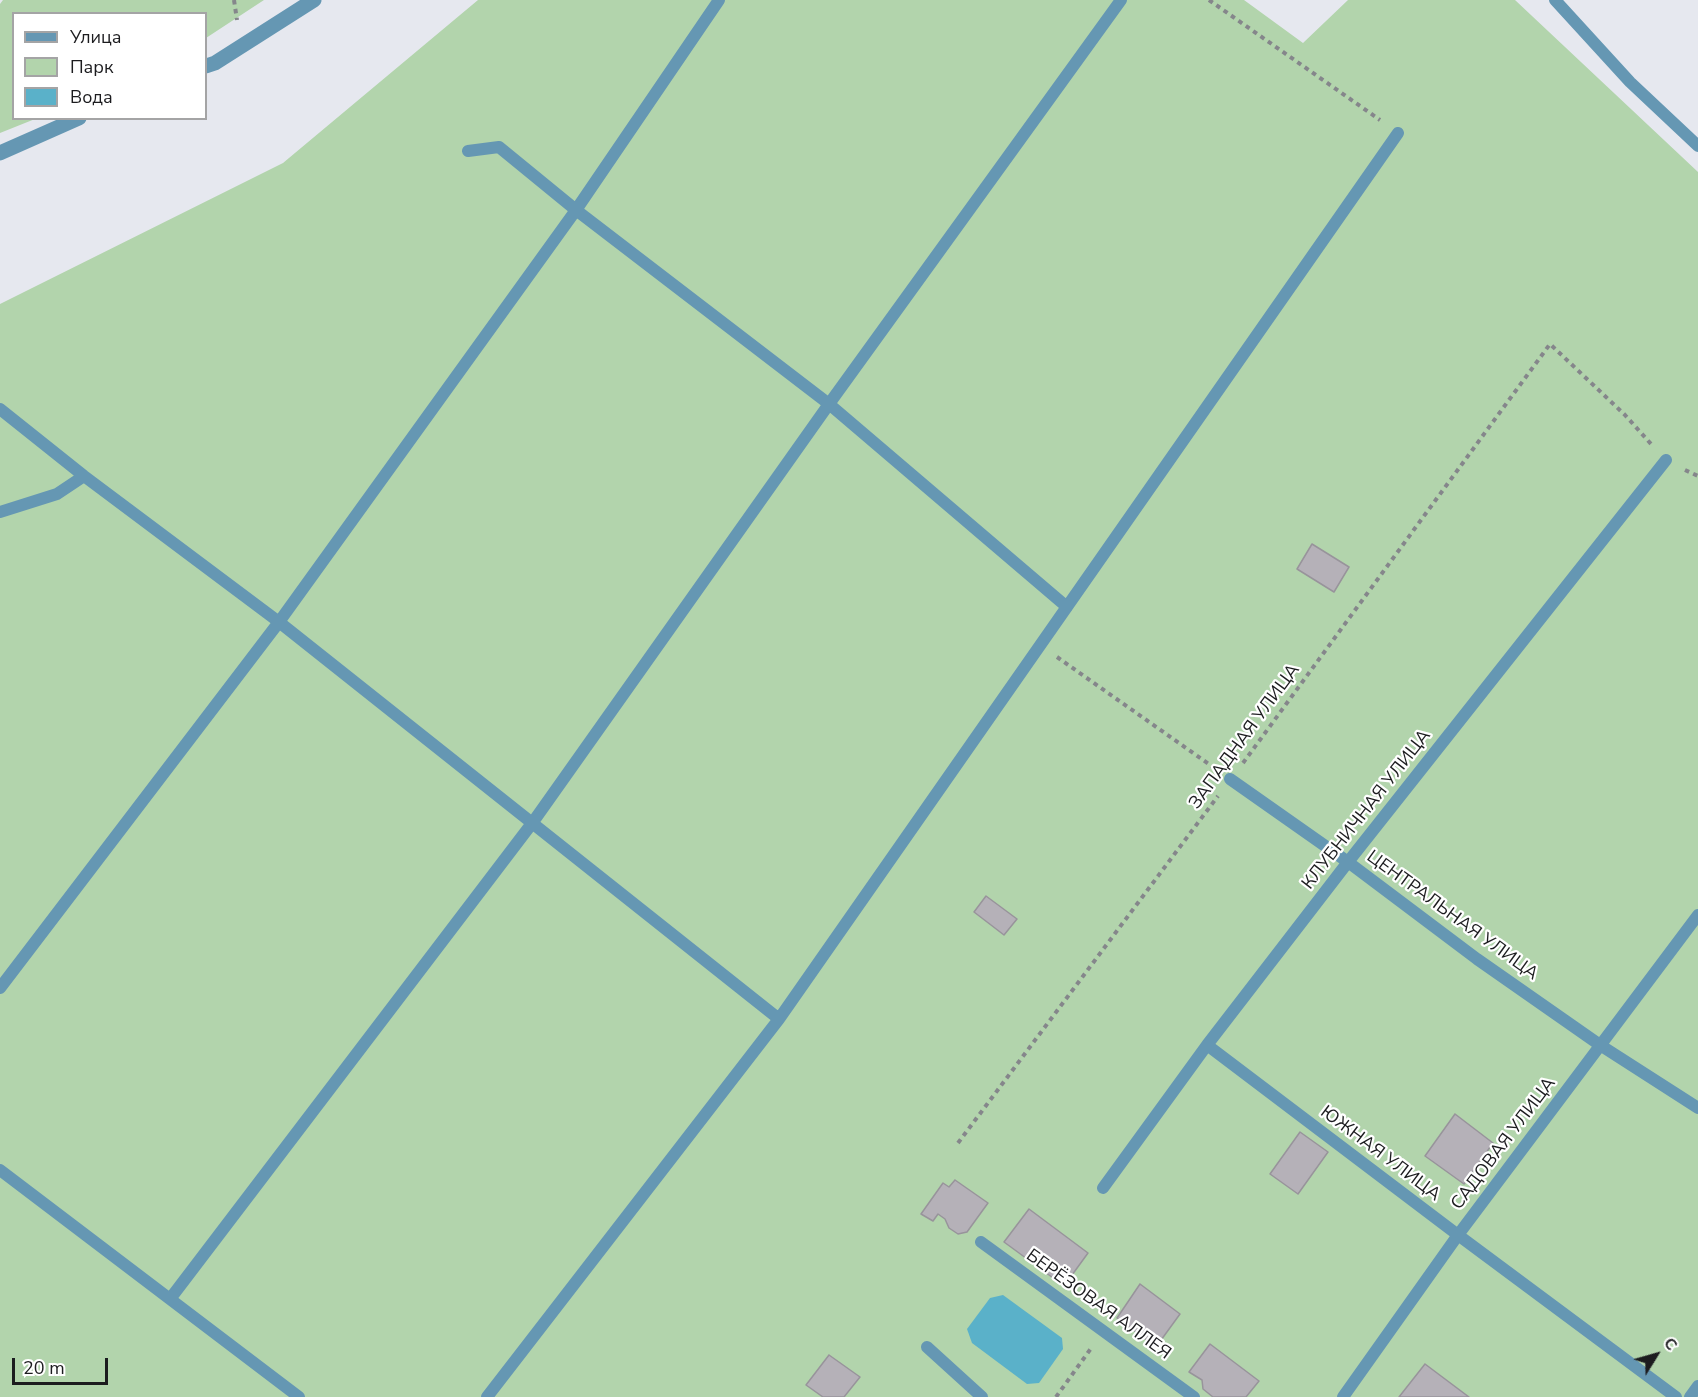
<!DOCTYPE html>
<meta charset="utf-8">
<style>
body{margin:0}
#map{position:relative;width:1698px;height:1397px;overflow:hidden;background:#e6e8ef;font-family:"Nunito Sans",sans-serif}
canvas{display:block}
.legend{position:absolute;left:12px;top:12px;width:195px;height:108px;box-sizing:border-box;background:#fff;border:2px solid #a4a4a5;margin:0;padding:8px 10px;list-style:none;font-size:18px;color:#1c1c1f}
.legend li{display:flex;align-items:center;gap:12px;height:30px}
.legend b{width:30px;border:2px solid #a4a4a5}
.north{position:absolute;left:1626px;top:1325px;width:60px;height:60px;-webkit-text-stroke:4px #fff;paint-order:stroke;rotate:53deg;font-size:16px;font-weight:700;line-height:24px;text-align:center;color:#1c1c1f}
.north::after{content:'';display:block;margin:auto;width:21px;height:27px;background:#1c1c1f;clip-path:polygon(50% 0,100% 100%,50% 72%,0 100%)}
.scale{position:absolute;left:12px;top:1358px;width:96px;height:27px;box-sizing:border-box;border:3px solid #1c1c1f;border-top:0;padding-left:8px;font-size:18px;line-height:21px;white-space:nowrap;color:#1c1c1f;-webkit-text-stroke:4px #fff;paint-order:stroke}
</style>
<div id="map">
<canvas width="1698" height="1397"></canvas>
<ul class="legend">
<li><b style="height:8px;background:#6597b3"></b>Улица</li>
<li><b style="height:16px;background:#b2d4ac"></b>Парк</li>
<li><b style="height:16px;background:#5ab1c9"></b>Вода</li>
</ul>
<div class="north">С</div>
<div class="scale">20 m</div>
</div>
<script>
const c = document.querySelector('canvas').getContext('2d');
c.lineJoin = 'round';
function paint(path, color) {
  c.fillStyle = color;
  c.fill(path, 'evenodd');
}
function toPath(rows) {
  const path = new Path2D();
  for (const r of rows) {
    path.moveTo(r[0], r[1]);
    for (let i = 2; i < r.length; i += 2) path.lineTo(r[i], r[i + 1]);
  }
  return path;
}
function trace(path, color, width, dash) {
  c.strokeStyle = color;
  c.lineWidth = width;
  c.lineCap = dash ? 'butt' : 'round';
  c.setLineDash(dash || []);
  c.stroke(path);
}
function drawText(font, color, halo, rows, align = 'center') {
  c.font = font + ' "Nunito Sans",sans-serif';
  c.lineWidth = 4.5;
  c.setLineDash([]);
  c.textBaseline = 'middle';
  c.strokeStyle = halo;
  c.fillStyle = color;
  for (const [text, x, y, turn = 0] of rows) {
    c.save();
    c.translate(x, y);
    c.rotate((+turn || 0) * Math.PI / 180);
    c.textAlign = isNaN(turn) ? turn : align;
    if (halo) c.strokeText(text, 0, 0);
    c.fillText(text, 0, 0);
    c.restore();
  }
}
const green = toPath([
 [3,0,264,0,206,38,206,14,14,14,14,118,35,119,0,133,0,4],
 [478,0,1244,0,1303,43,1348,0,1515,0,1698,172,1698,1397,0,1397,0,304,283,163]
]);
const water = toPath([
 [1003,1295,1062,1338,1063,1349,1039,1383,1027,1384,972,1343,967,1329,990,1298]
]);
const building = toPath([
 [1312,544,1349,567,1334,592,1297,569,1312,544],
 [986,896,1017,919,1004,935,974,912,986,896],
 [1455,1114,1493,1143,1464,1184,1425,1156,1455,1114],
 [1300,1132,1328,1152,1298,1194,1270,1174,1300,1132],
 [955,1180,988,1203,967,1232,958,1234,949,1228,945,1219,938,1214,933,1221,921,1214,943,1183,949,1187,955,1180],
 [1029,1209,1088,1253,1064,1286,1004,1242,1029,1209],
 [1140,1284,1180,1314,1156,1347,1117,1318,1140,1284],
 [1210,1344,1259,1381,1246,1397,1213,1397,1203,1389,1202,1380,1189,1372,1210,1344],
 [829,1355,860,1377,844,1397,823,1397,806,1385,829,1355],
 [1425,1364,1469,1397,1399,1397,1425,1364]
]);
const path = toPath([
 [234,0,237,20],
 [1209,0,1380,120],
 [1685,470,1698,476],
 [1057,657,1213,767],
 [1243,763,1550,344,1625,415,1651,444],
 [958,1143,1218,796],
 [1056,1397,1092,1347]
]);
const lane = toPath([
 [1555,0,1630,82,1698,146],
 [468,151,499,147,576,210,829,404,1067,607],
 [0,409,84,476,279,622,779,1019],
 [0,512,57,494,84,476],
 [1230,779,1348,862,1477,959,1600,1045,1698,1108],
 [0,988,279,622,576,210,719,0],
 [1207,1045,1458,1235,1676,1397],
 [0,1170,299,1397],
 [1103,1188,1207,1045,1348,862,1666,460],
 [981,1242,1194,1397],
 [170,1299,533,822,829,404,1121,0],
 [927,1347,982,1397],
 [487,1397,779,1019,1398,133],
 [1343,1397,1458,1235,1698,915],
 [1690,1397,1698,1386]
]);
const street = toPath([
 [206,66,215,63,314,0],
 [0,153,79,118]
]);
const streetNames = [
 ["ЗАПАДНАЯ УЛИЦА",1245,737,-54],
 ["КЛУБНИЧНАЯ УЛИЦА",1367,810,-52],
 ["ЦЕНТРАЛЬНАЯ УЛИЦА",1452,916,36],
 ["САДОВАЯ УЛИЦА",1504,1144,-53],
 ["ЮЖНАЯ УЛИЦА",1380,1154,37],
 ["БЕРЁЗОВАЯ АЛЛЕЯ",1098,1305,36]
];
paint(green, '#b2d4ac');
paint(water, '#5ab1c9');
paint(building, '#b5b1b8');
trace(building, '#98949b', 1.5);
trace(path, '#85868b', 4, [4.5, 4.5]);
trace(lane, '#6597b3', 12);
trace(street, '#6597b3', 15);
drawText('18px', '#1c1c1f', '#fff', streetNames);
</script>
